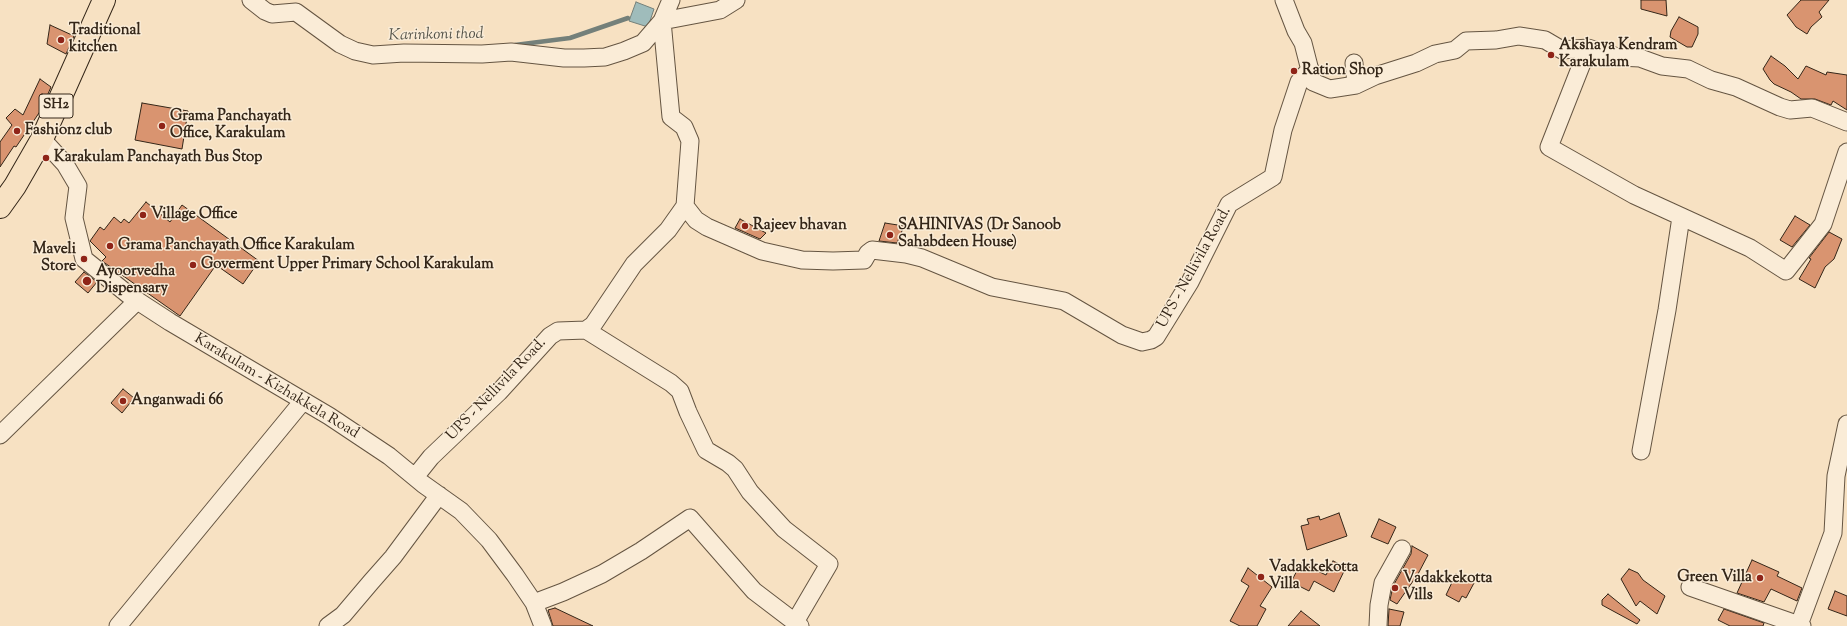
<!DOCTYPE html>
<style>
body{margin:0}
canvas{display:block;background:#f7e1c2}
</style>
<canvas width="1847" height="626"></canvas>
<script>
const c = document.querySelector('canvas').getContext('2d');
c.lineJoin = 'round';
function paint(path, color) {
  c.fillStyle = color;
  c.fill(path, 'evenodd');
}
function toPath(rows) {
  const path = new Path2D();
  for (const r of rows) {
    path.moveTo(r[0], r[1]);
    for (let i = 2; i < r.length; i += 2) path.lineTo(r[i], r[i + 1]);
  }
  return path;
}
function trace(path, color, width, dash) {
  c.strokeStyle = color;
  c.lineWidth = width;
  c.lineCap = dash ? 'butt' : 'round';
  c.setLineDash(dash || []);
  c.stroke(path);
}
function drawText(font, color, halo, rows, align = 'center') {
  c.font = font + ' "Sorts Mill Goudy",serif';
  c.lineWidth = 3;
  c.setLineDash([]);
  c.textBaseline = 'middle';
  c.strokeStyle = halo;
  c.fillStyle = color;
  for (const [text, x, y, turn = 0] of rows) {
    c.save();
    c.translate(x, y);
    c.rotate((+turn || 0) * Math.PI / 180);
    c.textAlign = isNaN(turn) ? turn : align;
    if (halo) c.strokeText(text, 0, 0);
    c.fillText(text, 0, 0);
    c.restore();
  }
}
const water = toPath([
 [636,2,654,9,648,27,629,21,636,2]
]);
const stream = toPath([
 [515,45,570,38,628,18]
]);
const building = toPath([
 [1641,0,1666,0,1667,16,1641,9,1641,0],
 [1801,0,1829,0,1819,12,1822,17,1811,27,1807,34,1796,27,1787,15,1801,0],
 [1679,17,1698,27,1698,34,1692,47,1687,47,1670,37,1671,31,1679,17],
 [50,25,74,36,66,54,47,44,50,25],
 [1771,56,1785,66,1798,79,1806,66,1826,75,1827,72,1847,75,1847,110,1833,101,1831,105,1815,99,1801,99,1791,92,1774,84,1770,80,1763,69,1771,56],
 [40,79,51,87,41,110,16,147,14,146,0,167,0,142,12,125,6,118,15,109,23,115,40,79],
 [142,103,188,111,182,149,135,140,142,103],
 [146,202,170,222,182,205,259,261,243,284,216,265,180,316,102,261,106,257,90,241,100,227,104,230,114,217,121,223,124,219,129,223,146,202],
 [1795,216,1810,225,1792,247,1780,240,1795,216],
 [740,219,766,233,760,239,735,228,740,219],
 [885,223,904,226,897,243,879,241,885,223],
 [1829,232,1842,239,1834,259,1825,267,1815,288,1799,279,1811,259,1809,258,1829,232],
 [84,272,97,282,88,293,75,282,84,272],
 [123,389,134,398,122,413,111,403,123,389],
 [1339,513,1347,536,1307,550,1301,526,1309,524,1307,519,1319,516,1320,520,1339,513],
 [1379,519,1396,527,1388,544,1371,537,1379,519],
 [1412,546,1428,555,1418,574,1397,604,1390,600,1393,586,1411,554,1412,546],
 [1752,560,1779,572,1777,576,1802,588,1797,601,1771,589,1764,602,1737,593,1752,560],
 [1333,561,1346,567,1334,592,1314,581,1309,591,1291,582,1301,563,1326,575,1333,561],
 [1248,568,1272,587,1260,606,1266,609,1257,626,1240,626,1230,621,1249,586,1241,581,1248,568],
 [1629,569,1638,573,1643,580,1665,596,1657,614,1640,601,1636,606,1621,579,1629,569],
 [1456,574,1474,583,1466,598,1462,596,1459,602,1446,595,1456,574],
 [1835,591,1847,596,1847,616,1828,609,1835,591],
 [1608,594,1640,620,1637,624,1602,605,1602,600,1608,594],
 [555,608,593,626,553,626,548,610,555,608],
 [1389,609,1404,612,1400,626,1388,626,1389,609],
 [1724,609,1764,623,1763,626,1730,626,1718,620,1724,609],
 [1301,611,1320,626,1288,626,1301,611]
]);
const street = toPath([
 [251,0,265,11,272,14,296,12,340,44,355,51,373,55,404,53,482,54,511,52,564,58,584,58,605,57,624,51,643,43,662,21,671,0],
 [1284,0,1296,31,1303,43,1313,82,1330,89,1356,85,1375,76,1416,63,1435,54,1455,50,1466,41,1496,40,1519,36,1545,40,1562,50,1588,48,1618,57,1640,58,1662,66,1688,69,1711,80,1736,87,1780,107,1790,110,1812,108,1847,122],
 [1588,48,1549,147,1634,195,1750,248,1786,271,1823,224,1847,152],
 [1354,63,1356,85],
 [42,139,65,164,78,186,74,218,84,259,130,296,170,322,329,416,389,456,423,484,461,511,489,540,515,575,534,603,543,626],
 [685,206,690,141,684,127,671,117,662,21,720,10,736,0],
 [586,330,671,383,680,391,688,412,706,450,728,463,735,469,750,492,784,529,829,564,795,622],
 [0,435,137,301],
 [1641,451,1667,310,1681,217],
 [415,477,431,457,499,392,550,336,558,331,586,330,593,325,634,264,668,230,685,206,696,220,707,227,762,251,802,260,833,261,864,260,868,253,872,250,906,254,922,258,992,287,1064,301,1122,335,1142,342,1151,340,1156,337,1190,282,1229,204,1273,177,1283,130,1299,82,1310,69],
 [1690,587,1802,626],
 [534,603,563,592,602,574,641,551,690,518,754,591,800,626],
 [1799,625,1833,533,1836,476,1847,424],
 [118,626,303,401],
 [328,626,343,615,371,582,393,557,439,495],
 [1378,626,1379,605,1383,583,1402,549]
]);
const primary = toPath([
 [0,207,15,186,42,139,104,0]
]);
const markers = [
 [61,40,4,"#8f2418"],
 [1551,55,4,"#8f2418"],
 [1294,71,4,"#8f2418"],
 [162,126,4,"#8f2418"],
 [17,131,4,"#8f2418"],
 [46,158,4,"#8f2418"],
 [143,215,4,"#8f2418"],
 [745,226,4,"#8f2418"],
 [890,235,4,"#8f2418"],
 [110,246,4,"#8f2418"],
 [84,259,4,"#8f2418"],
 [193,265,4,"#8f2418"],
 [87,281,5,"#8f2418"],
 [123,401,4,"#8f2418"],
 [1261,577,4,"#8f2418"],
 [1760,578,4,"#8f2418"],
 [1395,588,4,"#8f2418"]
];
const shields = [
 [56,106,34]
];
const shieldNames = [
 ["SH2",56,106]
];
const poiNames = [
 ["Traditional",69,31],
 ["kitchen",69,48],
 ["Akshaya Kendram",1559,46],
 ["Karakulam",1559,63],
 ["Ration Shop",1302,71],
 ["Grama Panchayath",170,117],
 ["Office, Karakulam",170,134],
 ["Fashionz club",25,131],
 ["Karakulam Panchayath Bus Stop",54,158],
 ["Village Office",151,215],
 ["Rajeev bhavan",753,226],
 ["SAHINIVAS (Dr Sanoob",898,226],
 ["Sahabdeen House)",898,243],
 ["Grama Panchayath Office Karakulam",118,246],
 ["Maveli",76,250,"right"],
 ["Store",76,267,"right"],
 ["Goverment Upper Primary School Karakulam",201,265],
 ["Ayoorvedha",96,272],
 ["Dispensary",96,289],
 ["Anganwadi 66",131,401],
 ["Vadakkekotta",1269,568],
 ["Villa",1269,585],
 ["Green Villa",1752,578,"right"],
 ["Vadakkekotta",1403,579],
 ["Vills",1403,596]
];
const streetNames = [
 ["UPS - Nellivila Road.",1195,268,-61],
 ["Karakulam - Kizhakkela Road",276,387,31],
 ["UPS - Nellivila Road.",497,390,-46]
];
const waterNames = [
 ["Karinkoni thod",436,36,-1]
];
paint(water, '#9fbcbb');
trace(water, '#74807a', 1);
trace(stream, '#74807a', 4.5);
paint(building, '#d99470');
trace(building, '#342618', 1);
trace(street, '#655542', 19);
trace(primary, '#342618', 24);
trace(street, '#faecd7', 17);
trace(primary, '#f7e1c2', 22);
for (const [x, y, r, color] of markers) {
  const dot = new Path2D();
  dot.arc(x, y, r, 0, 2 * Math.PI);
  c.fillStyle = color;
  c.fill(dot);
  trace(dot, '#faecd7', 1.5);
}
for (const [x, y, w] of shields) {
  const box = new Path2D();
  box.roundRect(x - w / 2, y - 12, w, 24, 3);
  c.fillStyle = '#faecd7';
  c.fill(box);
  trace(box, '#342618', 1);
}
drawText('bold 14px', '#342618', null, shieldNames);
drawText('bold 15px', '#342618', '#faecd7', poiNames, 'left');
drawText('15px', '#342618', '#faecd7', streetNames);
drawText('italic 16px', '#545349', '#faecd7', waterNames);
</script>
